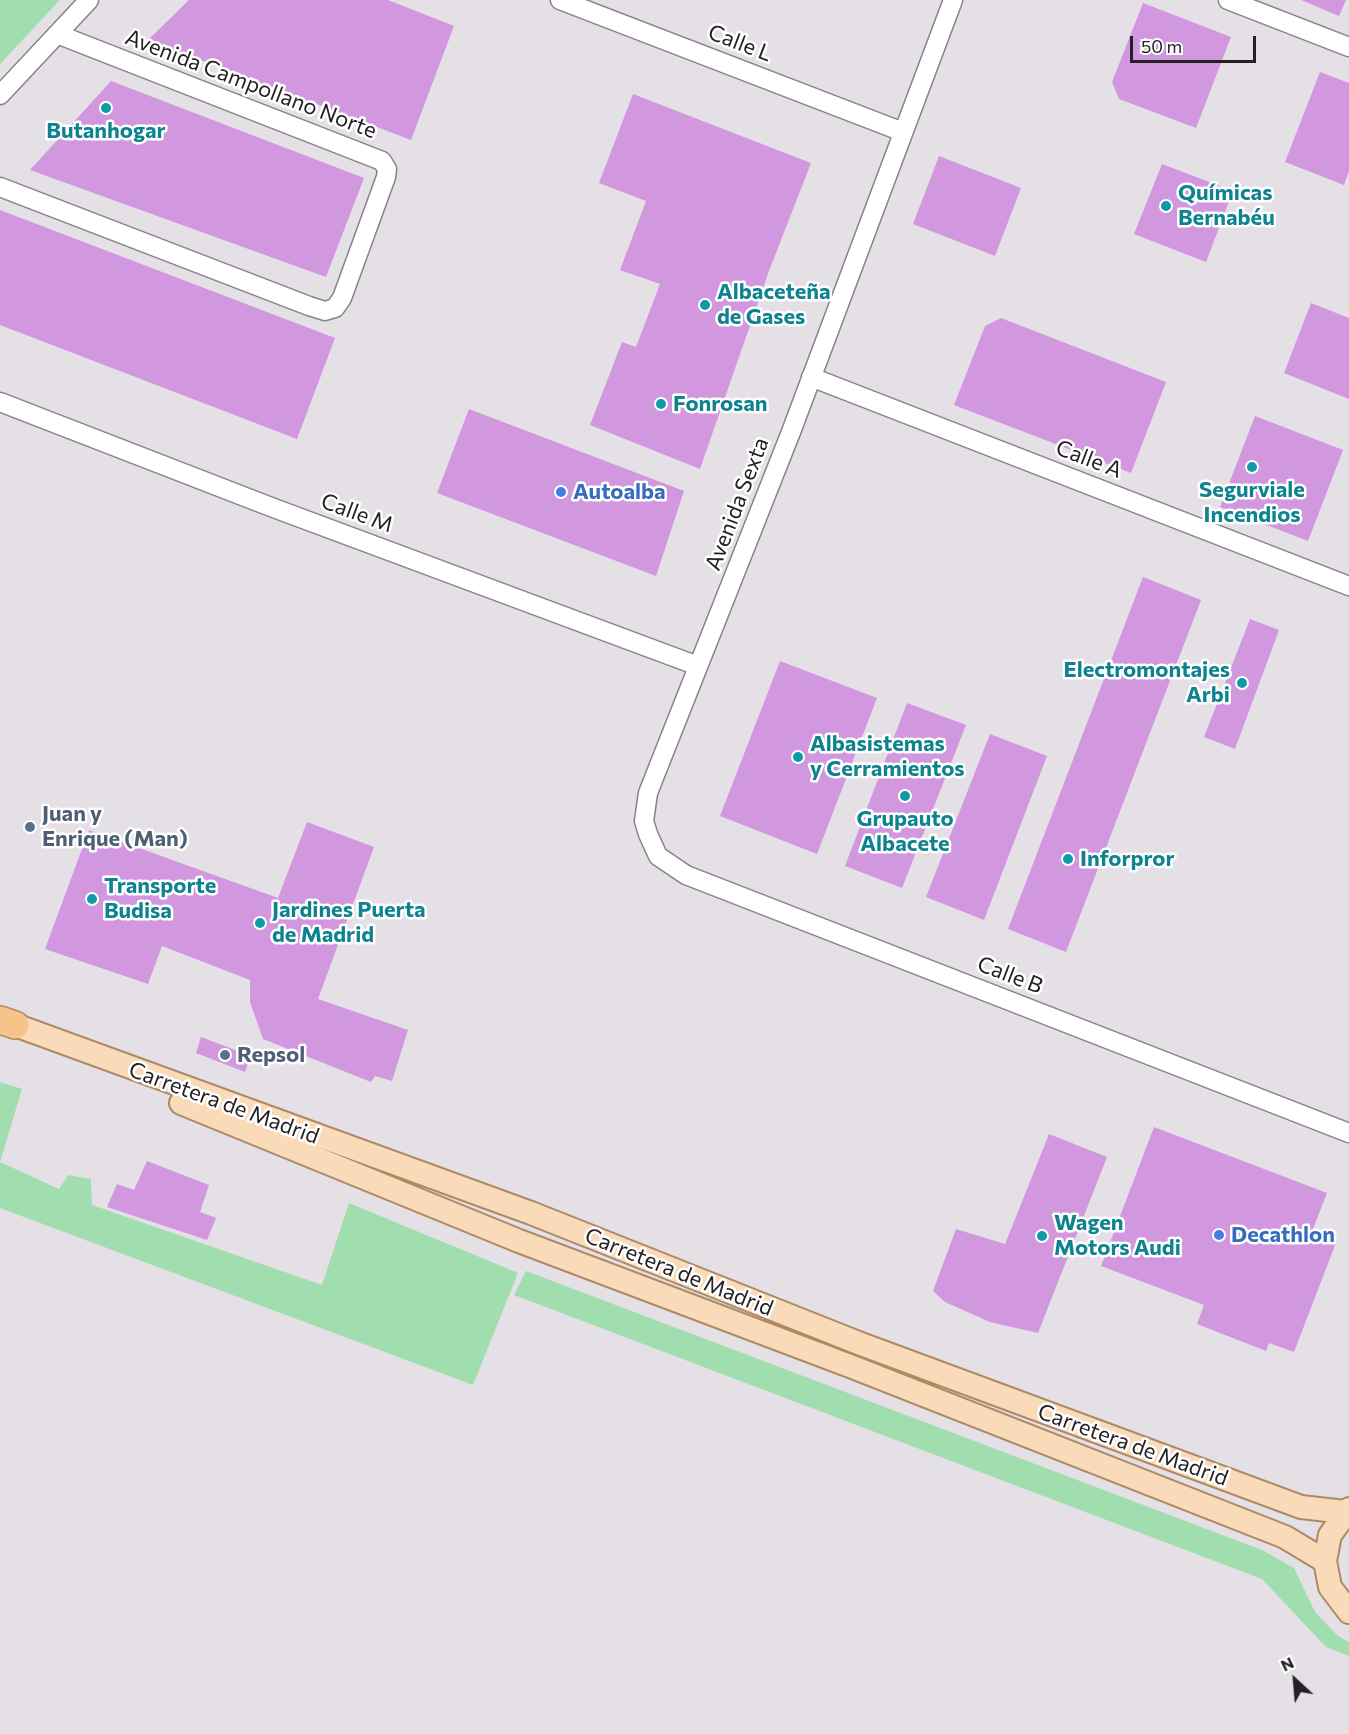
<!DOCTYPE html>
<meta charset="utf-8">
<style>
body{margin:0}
#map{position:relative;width:1349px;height:1734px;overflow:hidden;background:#e5dfe6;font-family:Commissioner,sans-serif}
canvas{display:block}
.north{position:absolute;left:1265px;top:1650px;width:60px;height:60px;-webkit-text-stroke:4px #fff;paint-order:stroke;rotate:334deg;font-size:16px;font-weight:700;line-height:24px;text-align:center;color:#232124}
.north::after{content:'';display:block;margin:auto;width:21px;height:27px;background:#232124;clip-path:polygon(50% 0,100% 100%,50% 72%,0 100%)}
.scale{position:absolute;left:1130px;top:36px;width:126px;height:27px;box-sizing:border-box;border:3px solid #232124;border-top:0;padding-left:8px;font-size:18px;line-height:21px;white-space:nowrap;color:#232124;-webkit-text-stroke:4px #fff;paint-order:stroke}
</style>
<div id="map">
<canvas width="1349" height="1734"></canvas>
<div class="north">N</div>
<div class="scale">50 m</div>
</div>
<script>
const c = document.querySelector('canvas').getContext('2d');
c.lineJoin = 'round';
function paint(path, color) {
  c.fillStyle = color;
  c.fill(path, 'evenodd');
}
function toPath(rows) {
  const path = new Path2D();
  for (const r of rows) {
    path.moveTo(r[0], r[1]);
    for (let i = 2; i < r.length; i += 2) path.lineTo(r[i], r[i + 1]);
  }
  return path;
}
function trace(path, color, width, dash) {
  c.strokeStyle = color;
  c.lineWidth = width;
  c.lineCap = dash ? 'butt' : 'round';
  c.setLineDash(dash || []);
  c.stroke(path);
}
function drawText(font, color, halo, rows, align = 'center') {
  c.font = font + ' Commissioner,sans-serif';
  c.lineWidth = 5;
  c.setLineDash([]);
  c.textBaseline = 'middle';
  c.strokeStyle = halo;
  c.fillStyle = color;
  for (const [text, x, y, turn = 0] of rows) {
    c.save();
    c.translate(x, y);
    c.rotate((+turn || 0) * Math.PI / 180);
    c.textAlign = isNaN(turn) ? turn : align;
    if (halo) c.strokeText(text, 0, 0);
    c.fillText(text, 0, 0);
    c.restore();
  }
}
const green = toPath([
 [0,0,60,0,0,64],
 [0,1082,22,1089,0,1162,59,1189,68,1175,91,1179,92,1205,322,1285,349,1203,518,1273,473,1385,0,1208],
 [526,1271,1262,1550,1294,1568,1315,1612,1337,1635,1349,1642,1349,1656,1326,1647,1262,1579,514,1295]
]);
const building = toPath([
 [189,0,388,0,454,26,411,140,148,40],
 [1301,0,1346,0,1339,16],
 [1143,3,1231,37,1196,128,1119,99,1112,82],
 [1320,72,1349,83,1349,171,1344,185,1285,162],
 [111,81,364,178,326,277,30,170],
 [633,94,811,163,769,271,700,469,590,425,622,342,636,347,660,284,620,270,646,201,599,183],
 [939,156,1021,188,995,256,913,224],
 [1162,164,1233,191,1206,262,1134,234],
 [0,210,335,338,297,439,0,325],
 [1311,303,1349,318,1349,399,1284,373],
 [1001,318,1166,382,1131,473,954,405,985,326],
 [469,409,684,491,656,576,437,493],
 [1255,416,1343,450,1308,541,1220,507],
 [1143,577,1201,600,1066,952,1008,929],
 [1250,619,1279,630,1235,749,1204,737],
 [780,661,877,698,817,854,720,816],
 [907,703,966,725,902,888,845,866],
 [990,734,1047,756,984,920,926,897],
 [307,822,374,847,318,999,408,1030,392,1081,375,1076,371,1082,263,1039,250,1002,250,980,162,946,148,984,45,949,89,830,278,898],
 [201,1037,251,1056,245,1072,196,1053],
 [1154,1127,1327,1193,1313,1229,1337,1240,1294,1352,1269,1343,1266,1351,1197,1324,1204,1305,1101,1266],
 [1049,1134,1107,1157,1038,1333,990,1322,945,1302,933,1291,956,1229,1005,1244],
 [147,1161,209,1185,200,1212,216,1218,207,1240,107,1207,117,1184,134,1190]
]);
const minor = toPath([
 [560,0,903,132],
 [953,0,791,432,648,793,644,821,648,834,658,856,686,875,1349,1133],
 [1228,0,1349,47],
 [0,95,89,0],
 [0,187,309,306,325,311,335,308,342,298,386,177,387,169,382,161,57,34],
 [811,377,1349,586],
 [0,402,271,507,698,666]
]);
const major = toPath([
 [15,1025,531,1213,861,1344,1301,1507,1345,1512],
 [181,1103,519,1241,850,1366,1285,1537,1325,1561],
 [1349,1509,1330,1535,1325,1561,1330,1587,1349,1612]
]);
const highway = toPath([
 [0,1020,15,1025]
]);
const markers = [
 [106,108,6,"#0f9aa8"],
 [1166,206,6,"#0f9aa8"],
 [705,305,6,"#0f9aa8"],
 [661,404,6,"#0f9aa8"],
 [1252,467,6,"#0f9aa8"],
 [561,492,6,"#3f7fe0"],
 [1242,683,6,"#0f9aa8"],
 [798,757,6,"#0f9aa8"],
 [905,796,6,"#0f9aa8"],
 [30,827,6,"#5c6f8a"],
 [1068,859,6,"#0f9aa8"],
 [92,899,6,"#0f9aa8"],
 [260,923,6,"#0f9aa8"],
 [225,1055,6,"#5c6f8a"],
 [1219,1235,6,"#3f7fe0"],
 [1042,1236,6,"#0f9aa8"]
];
const streetNames = [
 ["Calle L",740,43,21],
 ["Avenida Campollano Norte",251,84,21],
 ["Calle A",1089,459,21],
 ["Avenida Sexta",737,504,-69],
 ["Calle M",357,513,20],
 ["Calle B",1010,975,21],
 ["Carretera de Madrid",224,1103,20],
 ["Carretera de Madrid",679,1272,22],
 ["Carretera de Madrid",1133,1445,20]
];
const cultureNames = [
 ["Butanhogar",106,131,"center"],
 ["Químicas",1178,193],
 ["Bernabéu",1178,218],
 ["Albaceteña",717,292],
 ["de Gases",717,317],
 ["Fonrosan",673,404],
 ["Segurviale",1252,490,"center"],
 ["Incendios",1252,515,"center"],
 ["Electromontajes",1230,670,"right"],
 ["Arbi",1230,695,"right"],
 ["Albasistemas",810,744],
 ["y Cerramientos",810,769],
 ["Grupauto",905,819,"center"],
 ["Albacete",905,844,"center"],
 ["Inforpror",1080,859],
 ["Transporte",104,886],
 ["Budisa",104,911],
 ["Jardines Puerta",272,910],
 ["de Madrid",272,935],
 ["Wagen",1054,1223],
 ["Motors Audi",1054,1248]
];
const shopNames = [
 ["Autoalba",573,492],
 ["Decathlon",1231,1235]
];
const serviceNames = [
 ["Juan y",42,814],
 ["Enrique (Man)",42,839],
 ["Repsol",237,1055]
];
paint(green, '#a0deaf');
paint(building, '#d198df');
trace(minor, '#878288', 21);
trace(major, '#ad8a66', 26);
trace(highway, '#ad8a66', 30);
trace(minor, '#fff', 18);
trace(major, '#fadbb9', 22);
trace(highway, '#f7c38a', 27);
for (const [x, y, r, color] of markers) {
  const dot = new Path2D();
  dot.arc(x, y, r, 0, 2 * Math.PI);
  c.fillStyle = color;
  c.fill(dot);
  trace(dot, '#fff', 2);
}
drawText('22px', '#232124', '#fff', streetNames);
drawText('bold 22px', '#0d838f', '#fff', cultureNames, 'left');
drawText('bold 22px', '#366cbe', '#fff', shopNames, 'left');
drawText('bold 22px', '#4e5e75', '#fff', serviceNames, 'left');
</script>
